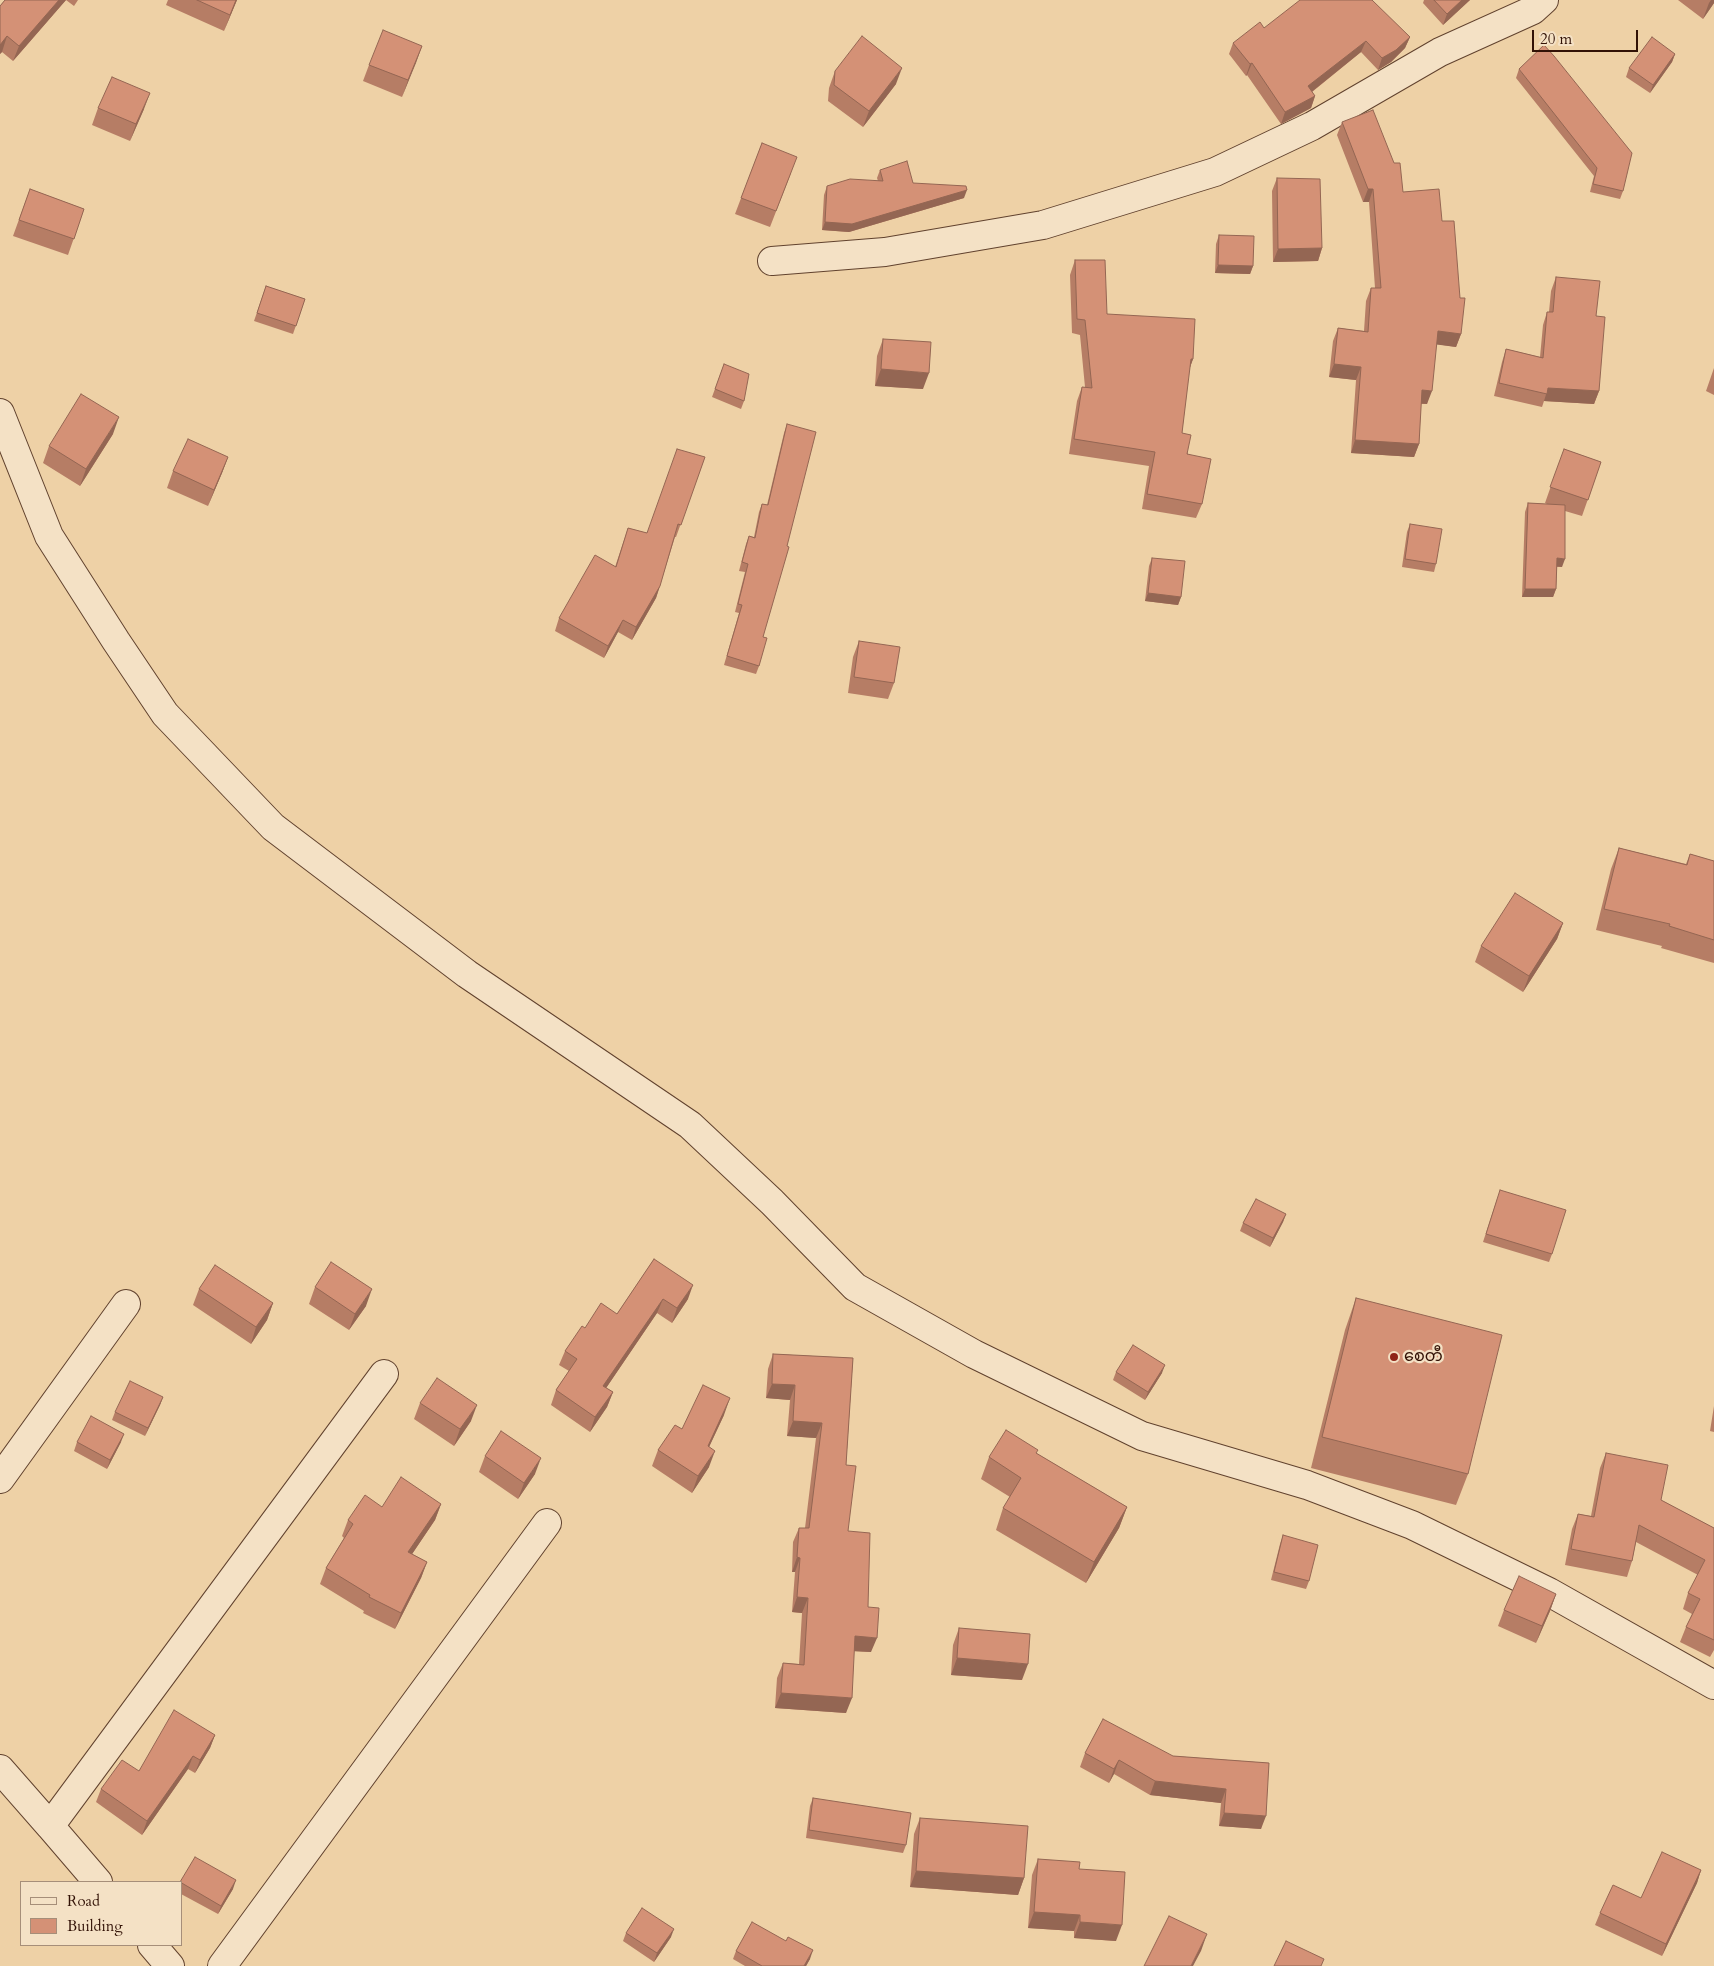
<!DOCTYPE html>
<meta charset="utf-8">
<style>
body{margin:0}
#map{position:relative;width:1714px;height:1966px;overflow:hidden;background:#eed1a6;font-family:Cardo,serif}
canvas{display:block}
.legend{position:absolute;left:20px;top:1881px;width:162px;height:65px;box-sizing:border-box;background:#f4e1c5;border:1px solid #a68e79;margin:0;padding:6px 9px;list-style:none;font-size:15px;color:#321206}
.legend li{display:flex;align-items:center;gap:10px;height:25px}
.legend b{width:25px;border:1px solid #a68e79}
.scale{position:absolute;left:1532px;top:30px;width:106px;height:22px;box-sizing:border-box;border:2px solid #321206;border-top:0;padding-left:6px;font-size:15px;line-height:18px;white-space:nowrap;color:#321206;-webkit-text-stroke:4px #f4e1c5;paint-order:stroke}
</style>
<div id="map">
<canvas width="1714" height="1966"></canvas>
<ul class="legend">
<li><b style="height:6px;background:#f4e1c5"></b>Road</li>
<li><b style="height:14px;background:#d49176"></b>Building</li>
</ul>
<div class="scale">20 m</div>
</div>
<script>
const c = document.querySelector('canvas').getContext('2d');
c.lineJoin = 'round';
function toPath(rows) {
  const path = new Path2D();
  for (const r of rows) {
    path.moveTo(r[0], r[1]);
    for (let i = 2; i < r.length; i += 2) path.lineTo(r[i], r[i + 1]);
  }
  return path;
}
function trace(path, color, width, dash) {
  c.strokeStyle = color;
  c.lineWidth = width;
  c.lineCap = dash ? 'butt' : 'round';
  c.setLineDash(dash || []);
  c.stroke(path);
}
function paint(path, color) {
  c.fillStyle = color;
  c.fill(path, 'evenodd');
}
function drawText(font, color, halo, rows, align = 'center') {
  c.font = font + ' Cardo,"Noto Sans Myanmar",serif';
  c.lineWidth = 4.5;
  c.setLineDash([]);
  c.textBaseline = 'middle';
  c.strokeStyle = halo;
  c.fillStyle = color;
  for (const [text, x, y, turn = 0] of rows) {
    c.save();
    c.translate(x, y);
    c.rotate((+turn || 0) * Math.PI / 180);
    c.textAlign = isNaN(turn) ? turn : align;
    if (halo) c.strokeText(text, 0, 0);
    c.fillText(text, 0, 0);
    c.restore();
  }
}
const minor = toPath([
 [772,261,885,252,1043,225,1215,172,1312,126,1440,52,1533,10,1544,0],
 [0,413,49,536,116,641,165,714,273,827,467,974,690,1125,772,1202,855,1287,974,1354,1142,1436,1307,1485,1412,1525,1549,1592,1714,1685],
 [0,1479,126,1304],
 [0,1769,50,1826,384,1374],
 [50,1826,98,1882],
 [152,1945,170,1966],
 [222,1966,547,1523]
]);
const wall = toPath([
 [5,0,78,0,74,6,66,0,13,61,2,52,0,54,0,6],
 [168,0,237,0,224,31,166,5],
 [1424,0,1470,0,1443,25,1423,3],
 [1678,0,1714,0,1714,3,1703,19],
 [1264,28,1410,37,1405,48,1391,62,1378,70,1361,52,1312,92,1315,96,1311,108,1281,124,1247,75,1246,76,1229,54,1233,43],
 [422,46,402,97,363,81,369,65],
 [1675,54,1672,62,1650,93,1626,77,1629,68],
 [1519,69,1623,191,1620,199,1590,192,1594,176,1516,78],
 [835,71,896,84,863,127,828,101,829,88],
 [98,108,144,109,130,141,92,125],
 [1342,122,1403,192,1442,221,1461,334,1456,347,1436,344,1427,404,1421,404,1419,444,1414,457,1351,453,1356,380,1329,377,1333,341,1338,328,1364,331,1366,301,1371,288,1375,288,1369,202,1363,202,1337,135],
 [762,143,791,173,770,227,735,214],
 [880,170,913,183,964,198,849,232,822,230,824,195,827,186,878,181,877,178],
 [1277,178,1322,248,1318,261,1273,262,1272,191],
 [30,189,84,209,68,255,13,236],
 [1219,235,1253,266,1250,274,1215,273,1216,244],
 [1075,260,1107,314,1193,359,1189,370,1182,433,1202,504,1196,518,1142,509,1149,466,1069,454,1077,401,1082,387,1085,387,1080,335,1072,333,1070,275],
 [1556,277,1596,316,1599,391,1594,404,1544,401,1542,407,1494,396,1502,362,1506,349,1540,357,1543,325,1547,312,1549,312,1551,291],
 [266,286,305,299,293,334,254,321],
 [883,339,923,389,875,386,877,356],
 [724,364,744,401,741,409,712,397],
 [1714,368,1714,395,1706,391],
 [787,424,763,637,759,666,756,674,724,665,739,613,735,612,745,572,739,571,746,544,749,536,754,537,759,512,762,504,767,505,784,433],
 [113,434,80,486,43,463,49,446],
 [1564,449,1601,462,1582,516,1565,511,1562,567,1557,567,1556,589,1553,597,1522,597,1525,512,1528,503,1547,504,1545,503],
 [228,457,222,473,208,506,167,488,173,471],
 [705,457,676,537,675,537,656,598,632,640,618,632,604,658,555,631,559,618,615,567,628,528,647,533],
 [1410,524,1436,564,1434,572,1402,567,1407,532],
 [1152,558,1181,597,1178,605,1145,601,1149,566],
 [859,641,894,683,888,699,848,693,853,657],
 [1619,848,1686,864,1690,854,1714,861,1714,963,1661,948,1662,946,1596,930,1611,869],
 [1563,923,1557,939,1523,992,1475,962,1481,946],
 [1497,1199,1552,1254,1549,1262,1483,1242],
 [1286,1214,1283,1222,1270,1247,1240,1231,1243,1223],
 [654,1259,688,1299,672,1323,657,1313,606,1388,613,1392,607,1407,590,1432,551,1405,556,1390,569,1371,559,1365,565,1351,585,1328,617,1314],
 [315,1287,366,1306,349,1330,309,1304],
 [199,1289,273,1303,267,1320,251,1344,193,1305],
 [1356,1298,1468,1474,1456,1505,1311,1468,1345,1330],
 [773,1354,853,1358,846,1465,848,1531,868,1607,871,1652,854,1651,846,1713,775,1708,777,1678,783,1663,799,1664,802,1613,792,1612,795,1572,792,1572,793,1542,799,1528,805,1528,816,1438,787,1436,790,1400,766,1398,768,1369],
 [1116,1372,1162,1373,1145,1400,1113,1380],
 [163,1397,160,1405,145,1436,112,1420,115,1412],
 [420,1403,471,1421,454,1446,414,1419],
 [1714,1406,1714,1432,1710,1431],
 [724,1415,709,1447,709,1467,692,1493,652,1466,658,1450,682,1429],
 [77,1442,121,1442,107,1469,74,1451],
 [1036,1453,1127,1507,1119,1528,1086,1583,996,1530,1003,1508,1010,1497,981,1479,989,1457],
 [1606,1453,1661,1500,1714,1528,1714,1650,1710,1657,1680,1642,1686,1627,1692,1614,1683,1609,1688,1593,1698,1575,1636,1542,1632,1561,1627,1577,1565,1565,1572,1529,1578,1514,1591,1516,1600,1468],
 [485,1456,535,1474,518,1499,479,1472],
 [441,1504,435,1520,412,1554,427,1562,421,1578,395,1629,363,1613,364,1611,320,1584,326,1568,344,1538,342,1536,348,1520,382,1507],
 [1283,1535,1309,1581,1306,1589,1271,1580,1280,1544],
 [1556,1594,1550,1611,1536,1643,1498,1626,1504,1610],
 [959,1628,1022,1680,951,1675,953,1645],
 [215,1735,210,1748,195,1773,188,1769,142,1835,96,1802,101,1789],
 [1085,1753,1173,1756,1269,1763,1261,1829,1219,1826,1221,1803,1150,1795,1114,1774,1109,1783,1080,1767],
 [813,1798,906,1845,903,1853,806,1838,810,1806],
 [920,1818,1024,1878,1018,1895,910,1887,914,1834],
 [1038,1859,1079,1869,1116,1941,1074,1938,1074,1931,1028,1928,1032,1875],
 [1701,1870,1697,1883,1662,1956,1595,1925,1600,1913,1641,1898],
 [181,1882,233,1889,218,1914,181,1894],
 [626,1933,671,1937,654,1962,623,1941],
 [736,1951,810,1959,806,1966,745,1966,733,1959]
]);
const shadedWall = toPath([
 [59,0,66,0,13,61,19,46],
 [236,0,237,0,224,31,230,15],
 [1462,0,1470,0,1443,25,1447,14],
 [1711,0,1714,0,1714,3,1703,19,1709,3],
 [7,36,2,52,0,54,0,45],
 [1410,37,1405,48,1391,62,1378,70,1382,58],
 [1366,41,1361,52,1304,98,1308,86],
 [422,46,416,63,402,97,408,80],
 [1675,54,1672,62,1650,93,1653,85],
 [1252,63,1247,75,1246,76,1250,64],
 [902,68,896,84,863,127,869,111],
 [150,93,144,109,130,141,136,124],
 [1315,96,1311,108,1281,124,1285,112],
 [1368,189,1373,189,1369,202,1363,202],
 [967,190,964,198,849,232,822,230,825,222],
 [1322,248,1318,261,1273,262,1278,249],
 [1218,265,1253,266,1250,274,1215,273],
 [1438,331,1461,334,1456,347,1433,344],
 [1191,359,1193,359,1188,373],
 [1334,364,1361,367,1356,380,1329,377],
 [881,369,929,373,923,389,875,386],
 [1548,388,1599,391,1594,404,1544,401],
 [1422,390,1432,391,1427,404,1417,403],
 [119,417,113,434,80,486,86,469],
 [1355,440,1419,444,1414,457,1351,453],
 [228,457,222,473,208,506,214,490],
 [1557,558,1565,559,1562,567,1554,566],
 [660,586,656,598,632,640,636,627],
 [1525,589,1556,589,1553,597,1522,597],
 [1148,593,1181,597,1178,605,1145,601],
 [623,620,618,632,604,658,608,646],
 [1563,923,1557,939,1523,992,1529,976],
 [1286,1214,1283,1222,1270,1247,1273,1238],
 [693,1285,688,1299,672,1323,677,1308],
 [372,1289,366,1306,349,1330,355,1314],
 [663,1299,657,1313,598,1400,603,1386],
 [273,1303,267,1320,251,1344,256,1327],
 [1165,1365,1162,1373,1145,1400,1148,1392],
 [772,1384,795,1385,790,1400,766,1398],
 [613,1392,607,1407,590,1432,595,1417],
 [163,1397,160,1405,145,1436,148,1428],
 [730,1398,724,1415,702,1462,708,1446],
 [477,1405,471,1421,454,1446,460,1429],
 [793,1421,822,1423,816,1438,787,1436],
 [124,1434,121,1442,107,1469,110,1460],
 [715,1451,709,1467,692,1493,698,1476],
 [541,1458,535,1474,518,1499,524,1483],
 [441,1504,435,1520,402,1569,408,1552],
 [1127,1507,1119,1528,1086,1583,1094,1562],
 [797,1557,800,1558,795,1572,792,1572],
 [427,1562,421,1578,395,1629,401,1613],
 [1556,1594,1550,1611,1536,1643,1542,1626],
 [797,1597,808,1598,802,1613,792,1612],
 [855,1636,877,1638,871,1652,850,1651],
 [957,1658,1028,1664,1022,1680,951,1675],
 [781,1693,852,1698,846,1713,775,1708],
 [215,1735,210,1748,195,1773,200,1760],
 [193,1756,188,1769,142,1835,147,1821],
 [1119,1760,1114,1774,1109,1783,1114,1769],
 [1155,1781,1226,1789,1221,1803,1150,1795],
 [1224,1813,1266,1816,1261,1829,1219,1826],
 [1701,1870,1697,1883,1662,1956,1666,1944],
 [916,1871,1024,1878,1018,1895,910,1887],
 [236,1880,233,1889,218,1914,221,1906],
 [1034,1912,1080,1915,1074,1931,1028,1928],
 [1080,1922,1122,1925,1116,1941,1074,1938],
 [674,1929,671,1937,654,1962,657,1953],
 [1207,1934,1201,1951,1193,1966,1191,1966],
 [813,1950,810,1959,806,1966,804,1966]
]);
const building = toPath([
 [5,0,59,0,19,46,7,36,0,45,0,6,5,0],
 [197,0,236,0,230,15,197,0],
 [1300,0,1372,0,1410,37,1396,50,1382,58,1366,41,1308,86,1315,96,1285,112,1252,63,1250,64,1233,43,1260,22,1264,28,1300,0],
 [1434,0,1462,0,1447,14,1434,0],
 [383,30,422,46,408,80,369,65,383,30],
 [862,36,902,68,869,111,834,85,835,71,862,36],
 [1652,37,1675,54,1653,85,1629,68,1652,37],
 [1544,45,1554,56,1632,153,1623,191,1593,184,1597,168,1519,69,1544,45],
 [112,77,150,93,136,124,98,108,112,77],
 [1373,110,1394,163,1400,163,1403,192,1439,189,1442,221,1454,221,1460,298,1465,298,1461,334,1438,331,1432,391,1422,390,1419,444,1355,440,1361,367,1334,364,1338,328,1368,332,1371,288,1381,288,1373,189,1368,189,1342,122,1373,110],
 [762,143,797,157,776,211,741,198,762,143],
 [907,161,913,183,966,186,967,190,852,224,825,222,827,186,850,179,883,181,880,170,907,161],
 [1277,178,1320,179,1322,248,1278,249,1277,178],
 [30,189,84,209,74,239,19,220,30,189],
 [1219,235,1254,236,1253,266,1218,265,1219,235],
 [1075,260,1105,260,1107,314,1195,319,1193,359,1191,359,1182,433,1191,435,1187,454,1211,459,1202,504,1147,494,1155,452,1074,439,1082,387,1092,388,1085,320,1077,319,1075,260],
 [1556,277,1600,281,1596,316,1605,317,1599,391,1548,388,1547,394,1499,383,1506,349,1543,358,1547,312,1553,312,1556,277],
 [266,286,305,299,296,326,257,313,266,286],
 [883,339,931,342,929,373,881,369,883,339],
 [724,364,749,374,744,401,715,389,724,364],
 [81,394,119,417,86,469,49,446,81,394],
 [787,424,816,432,787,546,789,547,763,637,767,638,759,666,727,656,742,605,738,604,748,564,742,562,749,536,755,538,762,504,768,505,787,424],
 [188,439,228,457,214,490,173,471,188,439],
 [677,449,705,457,681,525,678,524,660,586,636,627,623,620,608,646,559,618,595,555,616,567,628,528,647,533,677,449],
 [1564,449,1601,462,1588,500,1550,487,1564,449],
 [1528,503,1565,505,1565,559,1557,558,1556,589,1525,589,1528,503],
 [1410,524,1442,529,1436,564,1405,559,1410,524],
 [1152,558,1185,561,1181,597,1148,593,1152,558],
 [859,641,900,647,894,683,854,677,859,641],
 [1619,848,1687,865,1690,854,1714,861,1714,940,1669,926,1670,924,1604,909,1619,848],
 [1515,893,1563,923,1529,976,1481,946,1515,893],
 [1500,1190,1566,1210,1552,1254,1486,1234,1500,1190],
 [1256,1199,1286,1214,1273,1238,1243,1223,1256,1199],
 [654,1259,693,1285,677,1308,663,1299,603,1386,613,1392,595,1417,556,1390,577,1359,565,1351,582,1326,585,1328,601,1303,617,1314,654,1259],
 [331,1262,372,1289,355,1314,315,1287,331,1262],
 [215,1265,273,1303,256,1327,199,1289,215,1265],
 [1356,1298,1502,1335,1468,1474,1322,1437,1356,1298],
 [1133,1345,1165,1365,1148,1392,1116,1372,1133,1345],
 [773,1354,853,1358,846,1465,856,1466,848,1531,870,1533,868,1607,879,1608,877,1638,855,1636,852,1698,781,1693,783,1663,804,1665,808,1598,797,1597,800,1558,797,1557,799,1528,809,1528,822,1423,793,1421,795,1385,772,1384,773,1354],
 [437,1378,477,1405,460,1429,420,1403,437,1378],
 [130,1381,163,1397,148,1428,115,1412,130,1381],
 [703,1385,730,1398,708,1446,715,1451,698,1476,658,1450,675,1425,682,1429,703,1385],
 [91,1416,124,1434,110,1460,77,1442,91,1416],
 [1006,1430,1038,1450,1036,1453,1127,1507,1094,1562,1003,1508,1021,1478,989,1457,1006,1430],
 [501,1431,541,1458,524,1483,485,1456,501,1431],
 [1606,1453,1668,1465,1661,1500,1714,1528,1714,1640,1686,1627,1700,1599,1688,1593,1705,1560,1639,1525,1632,1561,1571,1549,1578,1514,1594,1517,1606,1453],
 [401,1477,441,1504,408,1552,427,1562,401,1613,369,1597,370,1595,326,1568,353,1524,348,1520,365,1495,382,1507,401,1477],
 [1283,1535,1318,1545,1309,1581,1274,1572,1283,1535],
 [1519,1576,1556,1594,1542,1626,1504,1610,1519,1576],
 [959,1628,1030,1634,1028,1664,957,1658,959,1628],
 [174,1710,215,1735,200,1760,193,1756,147,1821,101,1789,122,1760,139,1771,174,1710],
 [1103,1719,1173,1756,1269,1763,1266,1816,1224,1813,1226,1789,1155,1781,1119,1760,1114,1769,1085,1753,1103,1719],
 [813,1798,911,1813,906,1845,809,1830,813,1798],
 [920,1818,1028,1826,1024,1878,916,1871,920,1818],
 [1662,1852,1701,1870,1666,1944,1600,1913,1613,1885,1641,1898,1662,1852],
 [195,1857,236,1880,221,1906,180,1882,195,1857],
 [1038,1859,1080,1862,1079,1869,1125,1872,1122,1925,1080,1922,1080,1915,1034,1912,1038,1859],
 [642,1908,674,1929,657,1953,626,1933,642,1908],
 [1169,1916,1207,1934,1191,1966,1144,1966,1169,1916],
 [752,1922,786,1941,788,1937,813,1950,804,1966,762,1966,736,1951,752,1922],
 [1286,1941,1324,1959,1321,1966,1274,1966,1286,1941]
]);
const markers = [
 [1394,1357,5,"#8f2418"]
];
const poiNames = [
 ["စေတီ",1404,1357]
];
trace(minor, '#61422e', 30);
trace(minor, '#f4e1c5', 28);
paint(wall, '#b67d65');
paint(shadedWall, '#946653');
paint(building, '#d49176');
trace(building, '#946653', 1);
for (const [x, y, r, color] of markers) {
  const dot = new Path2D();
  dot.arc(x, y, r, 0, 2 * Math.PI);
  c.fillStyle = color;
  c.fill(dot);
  trace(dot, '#f4e1c5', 2);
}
drawText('16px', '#321206', '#f4e1c5', poiNames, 'left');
</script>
